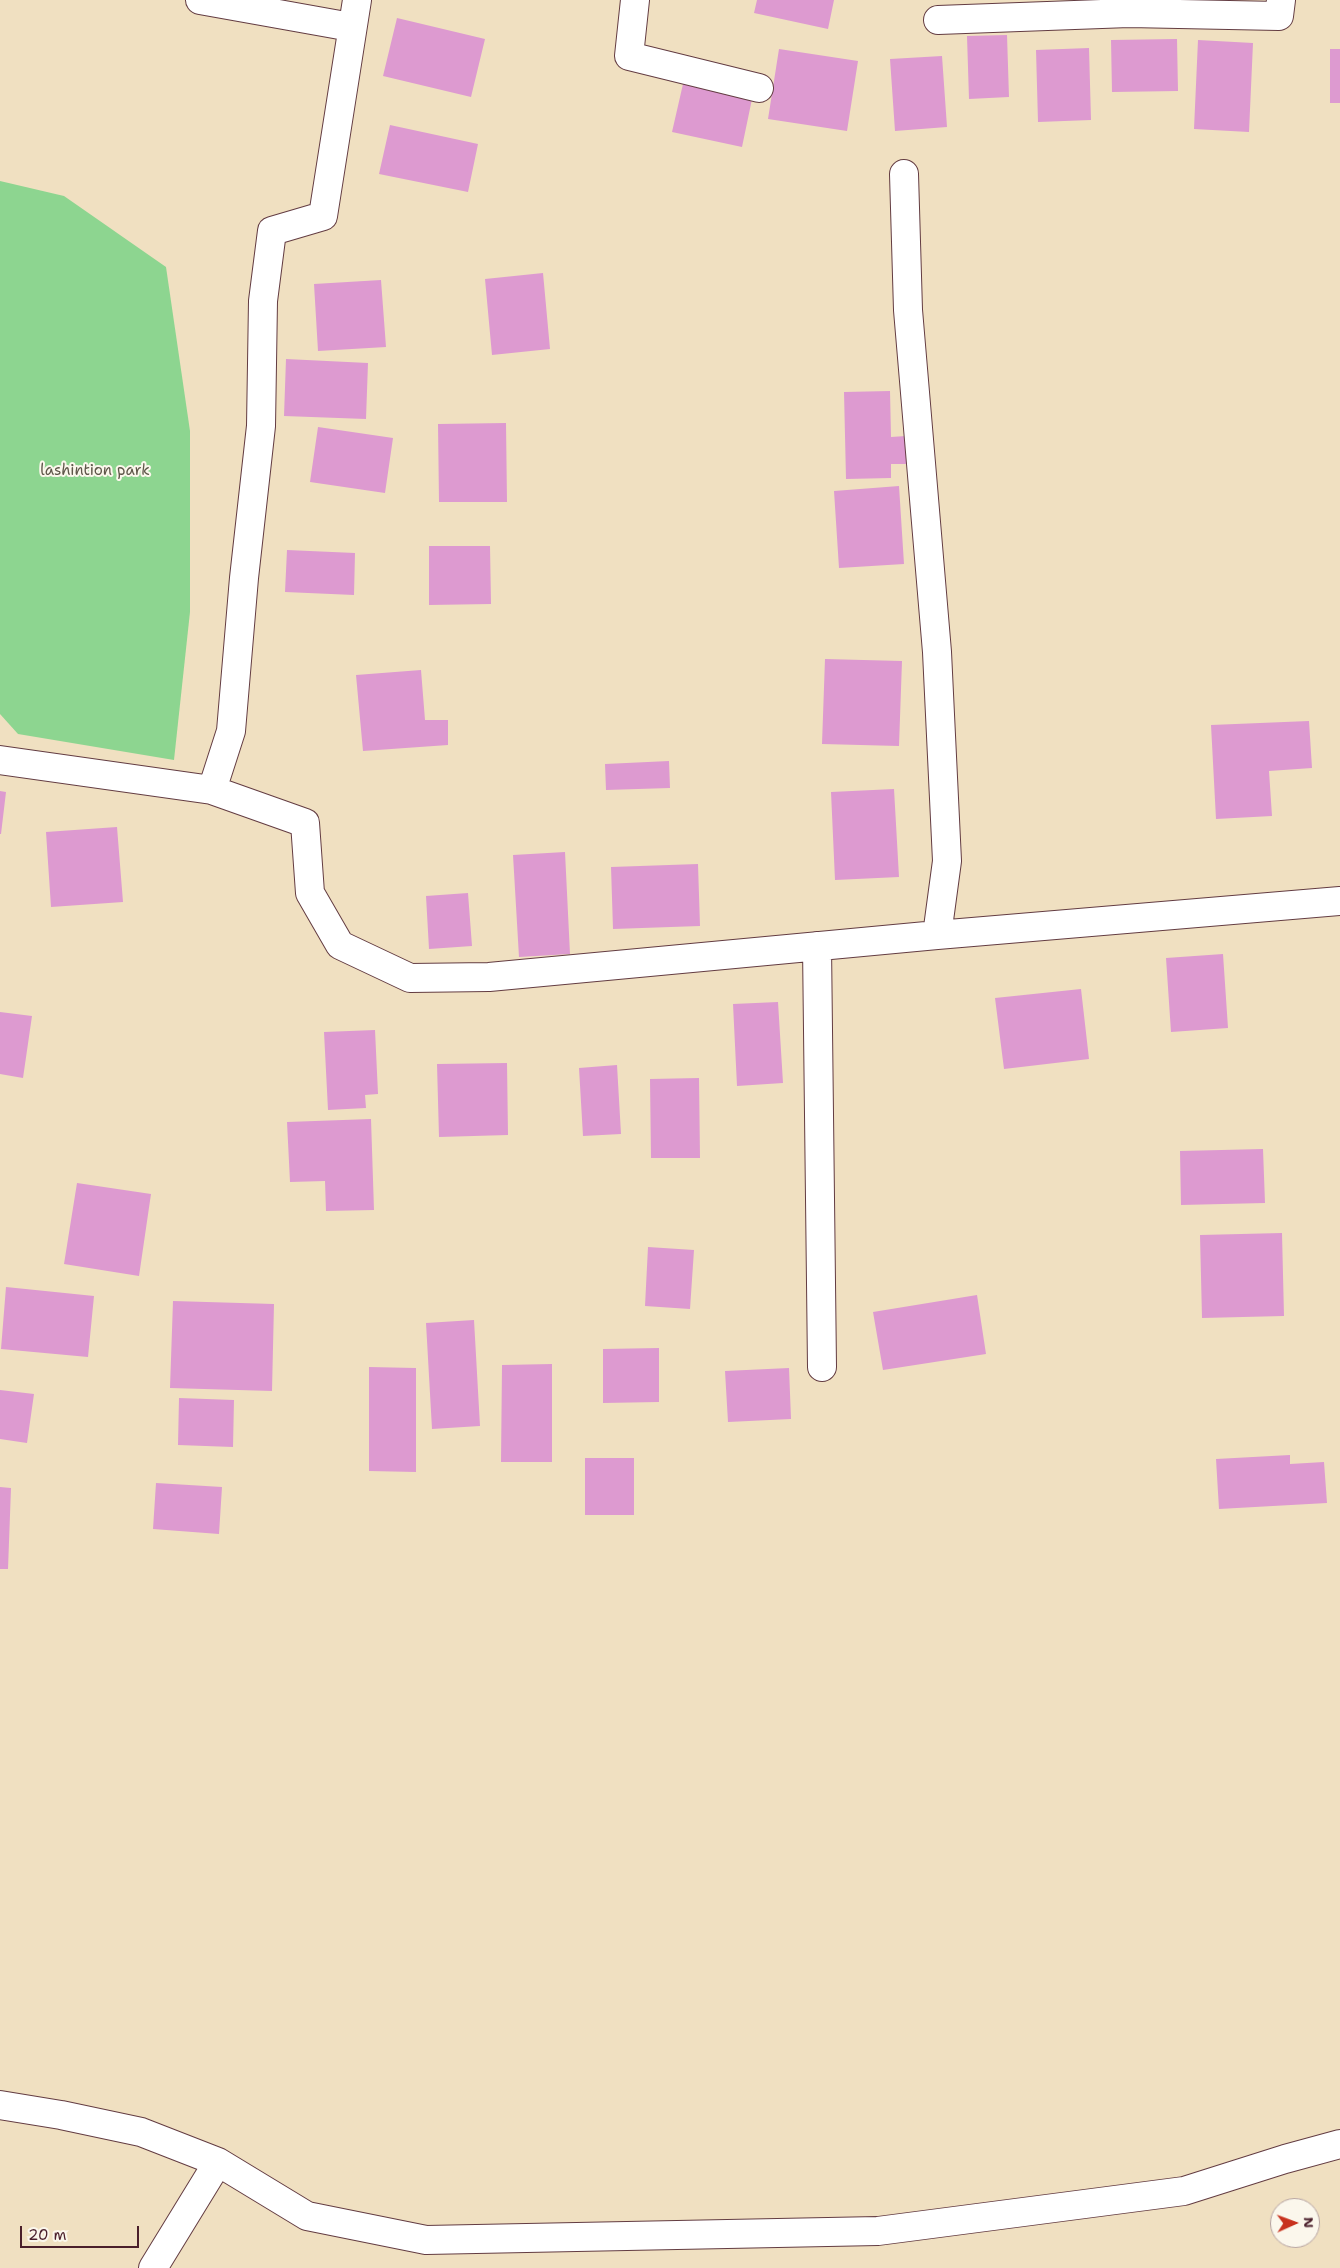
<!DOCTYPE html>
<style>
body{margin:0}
#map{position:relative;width:1340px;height:2268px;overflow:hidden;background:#f0e0c1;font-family:"Shantell Sans",sans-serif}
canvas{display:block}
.north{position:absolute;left:1270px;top:2198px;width:50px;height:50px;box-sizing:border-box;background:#fbf7ec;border:1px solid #b4a19f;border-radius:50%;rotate:88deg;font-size:14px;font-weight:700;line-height:20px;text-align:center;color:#4a1f2b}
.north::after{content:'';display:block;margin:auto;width:18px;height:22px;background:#c8321e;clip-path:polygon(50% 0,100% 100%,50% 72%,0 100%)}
.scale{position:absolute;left:20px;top:2226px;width:119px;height:22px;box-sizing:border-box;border:2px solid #4a1f2b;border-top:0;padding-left:6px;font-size:15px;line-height:18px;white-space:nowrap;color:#4a1f2b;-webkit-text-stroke:4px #fbf7ec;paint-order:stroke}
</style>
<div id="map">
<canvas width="1340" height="2268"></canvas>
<div class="north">N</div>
<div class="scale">20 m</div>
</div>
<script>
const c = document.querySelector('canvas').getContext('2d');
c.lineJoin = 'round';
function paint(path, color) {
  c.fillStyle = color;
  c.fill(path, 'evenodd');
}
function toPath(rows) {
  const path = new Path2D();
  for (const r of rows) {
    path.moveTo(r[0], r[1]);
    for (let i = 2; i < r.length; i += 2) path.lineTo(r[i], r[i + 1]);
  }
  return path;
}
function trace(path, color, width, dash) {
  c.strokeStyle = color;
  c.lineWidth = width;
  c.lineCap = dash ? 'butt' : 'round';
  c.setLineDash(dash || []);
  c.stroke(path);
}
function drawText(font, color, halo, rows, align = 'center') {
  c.font = font + ' "Shantell Sans",sans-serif';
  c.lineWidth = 4;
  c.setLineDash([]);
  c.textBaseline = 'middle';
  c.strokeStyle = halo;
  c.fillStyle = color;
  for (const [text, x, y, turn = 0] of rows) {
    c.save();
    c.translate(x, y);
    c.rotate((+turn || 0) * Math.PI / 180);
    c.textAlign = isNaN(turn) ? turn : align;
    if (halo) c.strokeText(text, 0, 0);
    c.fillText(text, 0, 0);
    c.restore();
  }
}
const green = toPath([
 [0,181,64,196,166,267,190,431,190,612,174,760,18,734,0,714]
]);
const building = toPath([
 [757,0,834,0,828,29,754,13],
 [397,18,485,39,471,97,383,76],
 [1007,35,1009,97,969,99,967,36],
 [1177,39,1178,91,1112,92,1111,40],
 [1198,40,1253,43,1249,132,1194,129],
 [1089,48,1091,120,1038,122,1036,50],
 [779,49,858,61,847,131,768,119],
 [1330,49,1340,49,1340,103,1330,103],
 [942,56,947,127,895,131,890,59],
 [683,84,752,99,742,147,672,132],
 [390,125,478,144,468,192,379,174],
 [543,273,550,349,492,355,485,279],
 [381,280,386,347,318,351,314,284],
 [286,359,368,363,366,419,284,416],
 [890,391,891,437,906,436,907,464,891,464,891,478,846,479,844,392],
 [506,423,507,502,439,502,438,424],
 [318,427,393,438,385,493,310,482],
 [899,486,904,564,839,568,834,491],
 [429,546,490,546,491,604,429,605],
 [287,550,355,553,354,595,285,592],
 [825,659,902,661,899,746,822,744],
 [421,670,425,720,448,720,448,745,363,751,356,675],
 [1309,721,1312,768,1269,771,1272,816,1216,819,1211,725],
 [669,761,670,788,606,790,605,764],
 [894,789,899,877,835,880,831,792],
 [0,791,6,792,1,834,0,834],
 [117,827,123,902,51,907,46,832],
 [565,852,570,954,519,957,513,855],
 [698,864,700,926,613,929,611,867],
 [468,893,472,946,429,949,426,896],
 [1223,954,1228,1028,1171,1032,1166,958],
 [1081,989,1089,1059,1004,1069,995,998],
 [778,1002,783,1083,737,1086,733,1004],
 [0,1012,32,1016,23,1078,0,1074],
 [375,1030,378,1094,365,1095,366,1108,328,1110,324,1032],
 [507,1063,508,1135,439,1137,437,1064],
 [617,1065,621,1134,583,1136,579,1068],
 [699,1078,700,1158,651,1158,650,1079],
 [371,1119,374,1210,326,1211,325,1181,290,1182,287,1122],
 [1263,1149,1265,1203,1181,1205,1180,1151],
 [77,1183,151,1194,139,1276,64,1264],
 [1282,1233,1284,1316,1202,1318,1200,1235],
 [648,1247,694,1250,690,1309,645,1306],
 [6,1287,94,1296,88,1357,1,1349],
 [977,1295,986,1354,883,1370,873,1312],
 [173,1301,274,1304,272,1391,170,1388],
 [474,1320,480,1426,432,1429,426,1323],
 [659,1348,659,1402,603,1403,603,1349],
 [552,1364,552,1462,501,1462,502,1365],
 [369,1367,416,1368,416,1472,369,1471],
 [789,1368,791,1419,728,1422,725,1371],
 [0,1390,34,1394,27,1443,0,1439],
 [179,1398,234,1400,233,1447,178,1445],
 [1290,1455,1290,1464,1324,1462,1327,1503,1219,1509,1216,1459],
 [585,1458,634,1458,634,1515,585,1515],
 [156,1483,222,1487,219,1534,153,1529],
 [0,1487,11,1488,8,1569,0,1569]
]);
const minor = toPath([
 [200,0,351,27],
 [635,0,629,56,759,88],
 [938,20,1129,13,1279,16,1281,0],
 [904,174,908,310,937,652,947,861,937,935],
 [0,760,212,790,305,823,310,893,340,945,410,978,489,977,937,935,1340,901],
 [212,790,231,731,244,578,261,426,263,301,272,231,323,216,357,0],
 [817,946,822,1367],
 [0,2105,61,2115,141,2132,218,2162,307,2216,426,2240,878,2231,1184,2191,1285,2159,1340,2144],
 [153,2268,218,2162]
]);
const parkNames = [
 ["lashintion park",95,471]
];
paint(green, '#8dd590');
paint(building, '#dd9ad0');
trace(minor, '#633c42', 30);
trace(minor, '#fff', 28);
drawText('15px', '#5e5649', '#fbf7ec', parkNames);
</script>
